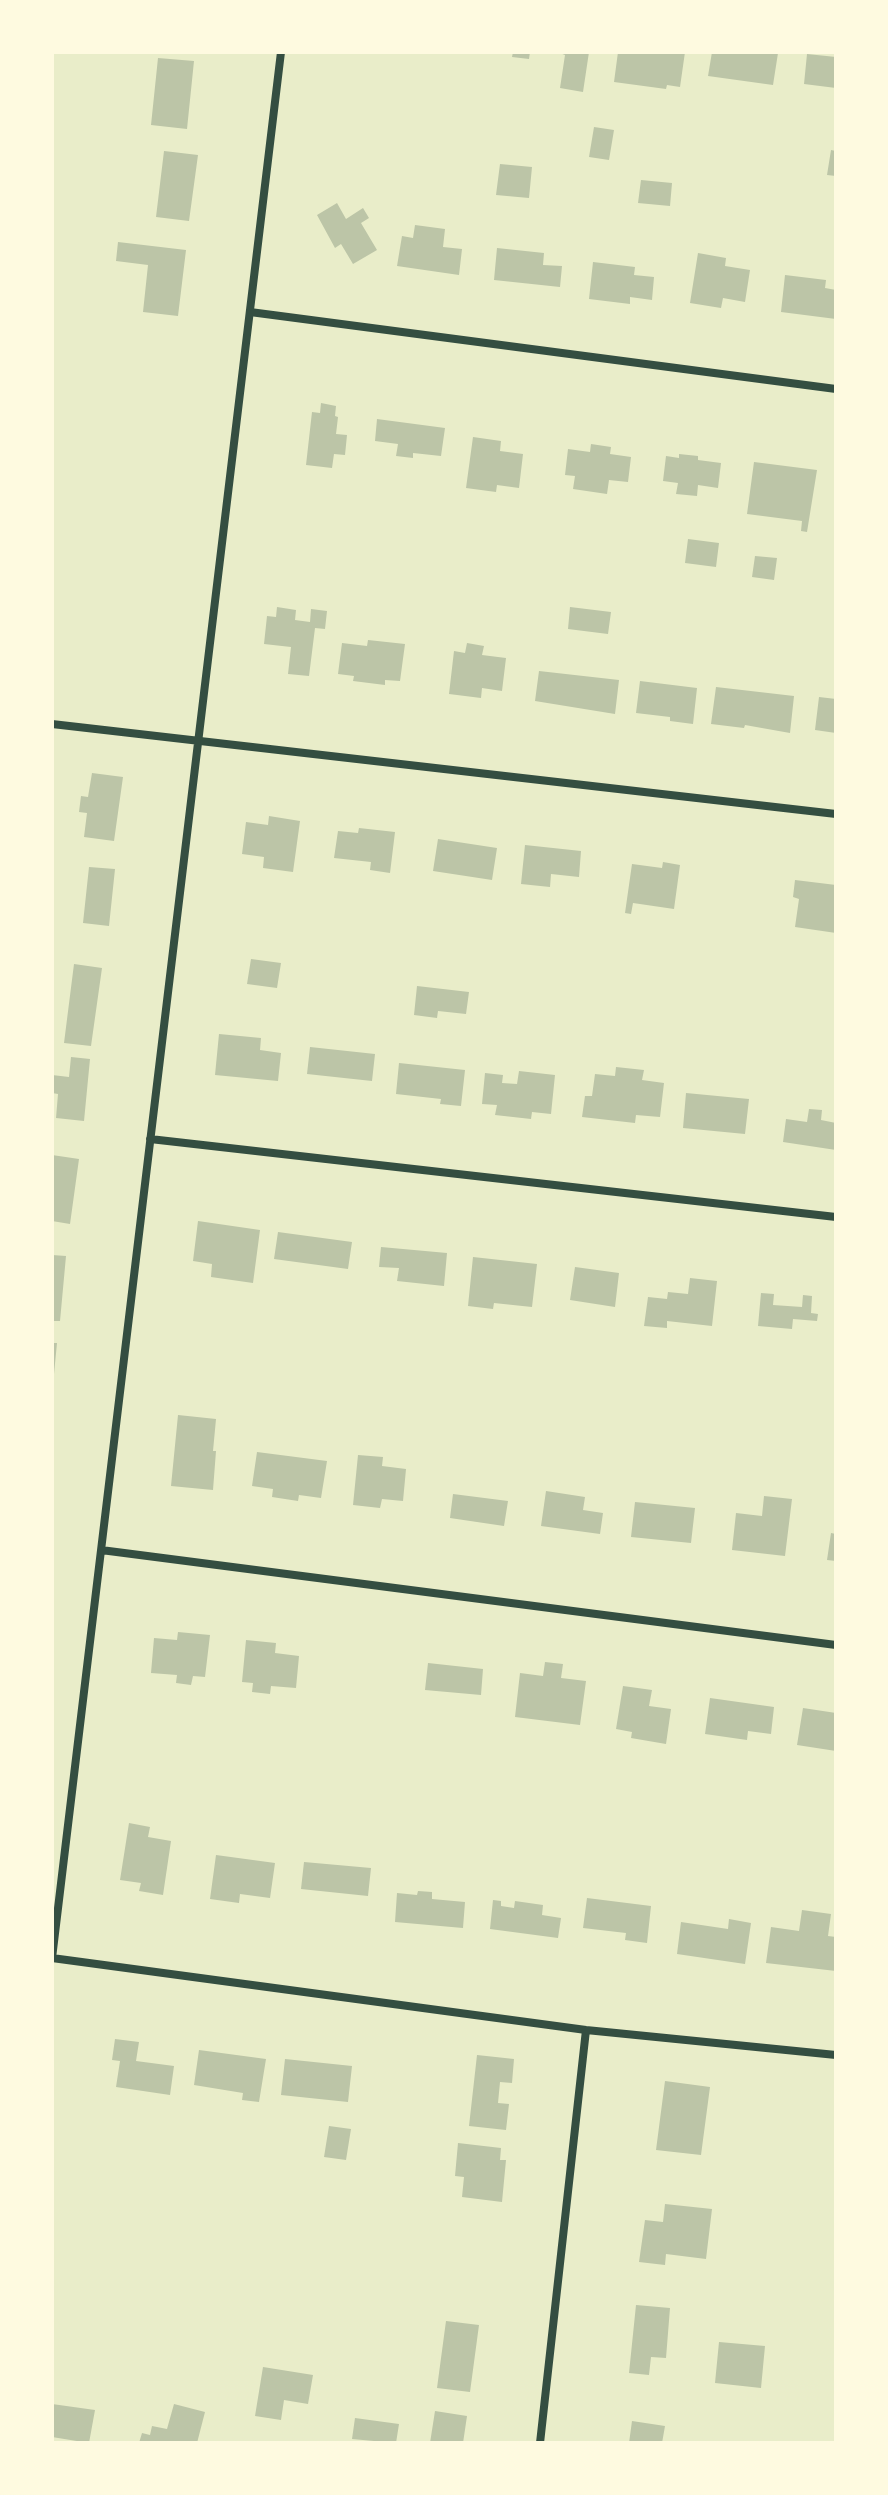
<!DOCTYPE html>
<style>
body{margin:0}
#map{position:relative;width:888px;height:2495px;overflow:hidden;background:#e9edc9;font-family:Jost,sans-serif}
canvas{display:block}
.frame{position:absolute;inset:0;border:54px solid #fefae0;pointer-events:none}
</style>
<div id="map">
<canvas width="888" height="2495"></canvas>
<div class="frame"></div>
</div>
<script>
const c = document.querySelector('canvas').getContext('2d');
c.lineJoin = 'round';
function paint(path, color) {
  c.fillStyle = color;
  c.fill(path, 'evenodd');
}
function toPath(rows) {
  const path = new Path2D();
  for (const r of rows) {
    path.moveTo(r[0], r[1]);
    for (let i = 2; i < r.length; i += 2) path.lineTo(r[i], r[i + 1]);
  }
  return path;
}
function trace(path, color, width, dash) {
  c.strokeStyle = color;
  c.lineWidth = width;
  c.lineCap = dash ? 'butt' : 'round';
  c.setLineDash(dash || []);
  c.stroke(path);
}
const building = toPath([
 [513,52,530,52,529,59,512,57],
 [557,52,589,52,583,92,560,88,565,55],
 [618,52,685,52,680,87,667,85,666,89,614,82],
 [712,52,778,53,773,85,708,76],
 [807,54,836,57,836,88,804,84],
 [158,58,194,61,187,129,151,125],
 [594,127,614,130,609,160,589,157],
 [831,150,836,151,836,176,827,175],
 [164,151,198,155,189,221,156,217],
 [500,164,532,167,529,198,496,195],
 [641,180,672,183,670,206,638,203],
 [337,203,346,219,363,208,369,218,361,223,377,250,353,264,341,244,335,248,317,215],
 [415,225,445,229,443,247,462,249,459,275,397,266,402,236,413,238],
 [118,242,186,250,178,316,143,312,148,265,116,261],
 [497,248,544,253,543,265,562,266,560,287,494,280],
 [698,253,726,258,725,266,750,270,745,302,723,298,721,308,690,303],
 [593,262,635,267,634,275,654,277,652,300,630,297,630,304,589,299],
 [785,275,826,280,825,288,836,290,836,319,781,312],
 [321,403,336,406,335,416,338,417,336,434,347,435,345,455,334,454,332,468,306,465,312,412,320,413],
 [377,419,445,428,441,456,413,453,413,458,396,456,398,444,375,441],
 [473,437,501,441,500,451,523,454,519,488,497,485,496,492,466,488],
 [591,444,611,447,610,454,631,457,628,482,609,480,607,494,573,489,575,476,565,475,568,449,590,452],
 [679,454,698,456,698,460,721,463,718,488,698,485,697,496,676,494,678,483,663,481,666,456,679,458],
 [754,462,817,470,807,532,801,531,802,521,747,514],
 [688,539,719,543,716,567,685,563],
 [755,556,777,558,774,580,752,577],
 [277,607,296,610,295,620,310,622,311,609,327,611,325,629,315,628,309,676,288,674,291,647,264,644,267,616,276,617],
 [570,607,611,612,608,634,568,629],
 [368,640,405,644,400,681,385,680,385,685,353,681,354,676,338,674,342,643,367,646],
 [467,643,484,646,482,655,506,658,502,691,482,688,481,698,449,694,454,651,465,653],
 [539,671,619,680,615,714,535,701],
 [640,681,697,688,693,724,670,721,670,717,636,713],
 [716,687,794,696,790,733,745,725,744,728,711,724],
 [819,697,836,699,836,733,815,730],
 [92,773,123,777,114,841,84,837,87,813,79,812,81,796,88,797],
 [269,816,300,821,293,872,263,868,264,857,242,854,246,822,268,825],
 [359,828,395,832,390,873,370,870,371,862,334,858,338,831,358,833],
 [438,839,497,848,492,880,433,871],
 [525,845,581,851,579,877,551,874,550,887,521,884],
 [663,862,680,865,674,909,633,903,631,914,625,913,632,864,662,868],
 [89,867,115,869,109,926,83,923],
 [795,880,836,885,836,933,795,927,799,899,793,897],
 [251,959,281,963,277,988,247,984],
 [74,964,102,968,91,1046,64,1043],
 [417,986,469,992,466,1014,438,1011,437,1018,414,1015],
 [219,1034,261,1038,260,1050,281,1053,278,1081,215,1075],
 [310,1047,375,1054,372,1081,307,1074],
 [71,1057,90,1059,84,1121,56,1118,58,1094,52,1093,52,1075,69,1077],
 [399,1063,465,1070,461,1106,440,1104,441,1099,396,1094],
 [616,1067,644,1070,642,1080,664,1083,660,1117,636,1115,635,1123,582,1117,585,1096,592,1096,595,1074,615,1076],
 [519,1071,555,1075,551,1114,532,1112,531,1119,495,1115,497,1105,482,1104,485,1073,503,1075,502,1083,517,1084],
 [686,1093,749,1099,745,1134,683,1128],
 [809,1109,822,1110,821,1120,836,1123,836,1150,783,1142,786,1119,807,1122],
 [52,1155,79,1159,70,1224,52,1221],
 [198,1221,260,1230,253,1283,211,1277,212,1264,193,1261],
 [278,1232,352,1242,348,1269,274,1259],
 [381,1247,447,1253,444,1286,397,1281,399,1268,379,1267],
 [52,1255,66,1256,60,1321,52,1321],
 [473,1257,537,1264,532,1307,494,1303,493,1309,468,1306],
 [575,1267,619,1273,615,1307,570,1300],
 [690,1278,717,1281,712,1326,667,1321,667,1328,644,1326,648,1297,667,1299,668,1292,688,1294],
 [761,1293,774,1294,773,1305,802,1307,803,1295,812,1296,811,1313,818,1314,817,1321,793,1319,792,1329,758,1326],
 [52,1343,57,1343,54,1374,52,1374],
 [178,1415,216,1419,213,1451,216,1451,213,1490,171,1486],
 [257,1452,327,1461,321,1498,299,1495,298,1501,272,1497,273,1489,252,1486],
 [358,1455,383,1457,382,1466,406,1469,403,1501,382,1499,380,1508,353,1505],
 [546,1491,585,1497,583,1510,603,1513,600,1534,541,1526],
 [453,1494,508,1501,504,1526,450,1518],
 [764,1496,792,1499,785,1556,732,1550,736,1513,762,1516],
 [635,1502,695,1508,691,1543,631,1537],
 [831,1533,836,1534,836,1561,827,1560],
 [178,1632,210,1635,205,1677,193,1676,191,1685,176,1683,177,1675,151,1673,154,1638,177,1640],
 [246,1640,276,1643,275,1653,299,1656,296,1688,271,1686,270,1694,252,1692,253,1683,242,1682],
 [545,1662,563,1664,561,1678,586,1681,580,1725,515,1717,520,1673,543,1676],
 [428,1663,483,1669,481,1695,425,1690],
 [623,1686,652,1690,649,1706,671,1709,666,1744,631,1738,632,1732,616,1729],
 [710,1698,774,1707,771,1734,748,1731,747,1740,705,1734],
 [803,1708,836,1713,836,1751,797,1745],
 [129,1823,150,1827,148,1837,171,1841,163,1895,139,1891,141,1883,120,1880],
 [216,1855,275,1863,270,1898,240,1894,239,1903,210,1899],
 [304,1862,371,1868,368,1896,301,1889],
 [418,1891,432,1892,432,1899,465,1902,463,1928,395,1922,397,1893,417,1895],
 [587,1898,651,1906,647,1943,625,1940,626,1933,583,1928],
 [493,1900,501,1901,501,1906,514,1908,515,1901,543,1905,542,1915,561,1918,558,1938,490,1929],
 [802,1910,831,1914,828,1936,836,1937,836,1971,766,1963,771,1927,799,1931],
 [729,1919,751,1923,745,1964,677,1954,681,1922,728,1929],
 [115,2039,139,2042,136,2061,174,2066,170,2095,116,2087,120,2061,112,2060],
 [199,2050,266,2059,259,2102,242,2100,243,2093,194,2085],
 [477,2055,514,2059,512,2083,500,2082,498,2103,509,2104,506,2130,469,2126],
 [285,2059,352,2066,348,2102,281,2095],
 [665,2081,710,2087,701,2155,656,2150],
 [329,2126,351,2129,346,2160,324,2157],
 [458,2143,501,2148,500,2160,506,2160,502,2202,462,2197,464,2177,455,2176],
 [665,2204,712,2209,706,2259,666,2254,665,2265,639,2262,645,2220,663,2222],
 [636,2305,670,2308,666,2358,651,2357,649,2375,629,2373],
 [446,2321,479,2325,470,2392,437,2388],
 [719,2342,765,2346,761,2388,715,2383],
 [263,2367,313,2375,308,2404,284,2400,281,2420,255,2416],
 [52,2404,95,2410,89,2443,52,2437],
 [174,2404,205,2412,197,2443,139,2443,142,2433,150,2435,152,2426,167,2429],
 [435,2411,467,2416,463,2443,430,2443],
 [355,2418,399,2424,396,2443,352,2439],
 [632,2421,665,2426,662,2443,629,2443]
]);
const minor = toPath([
 [250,312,836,389],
 [52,724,836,814],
 [150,1139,836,1217],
 [101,1550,836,1645],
 [52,1958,281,52],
 [52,1958,586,2030,836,2055],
 [540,2443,586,2030]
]);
paint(building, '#bcc5a7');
trace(minor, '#344e41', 8);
</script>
